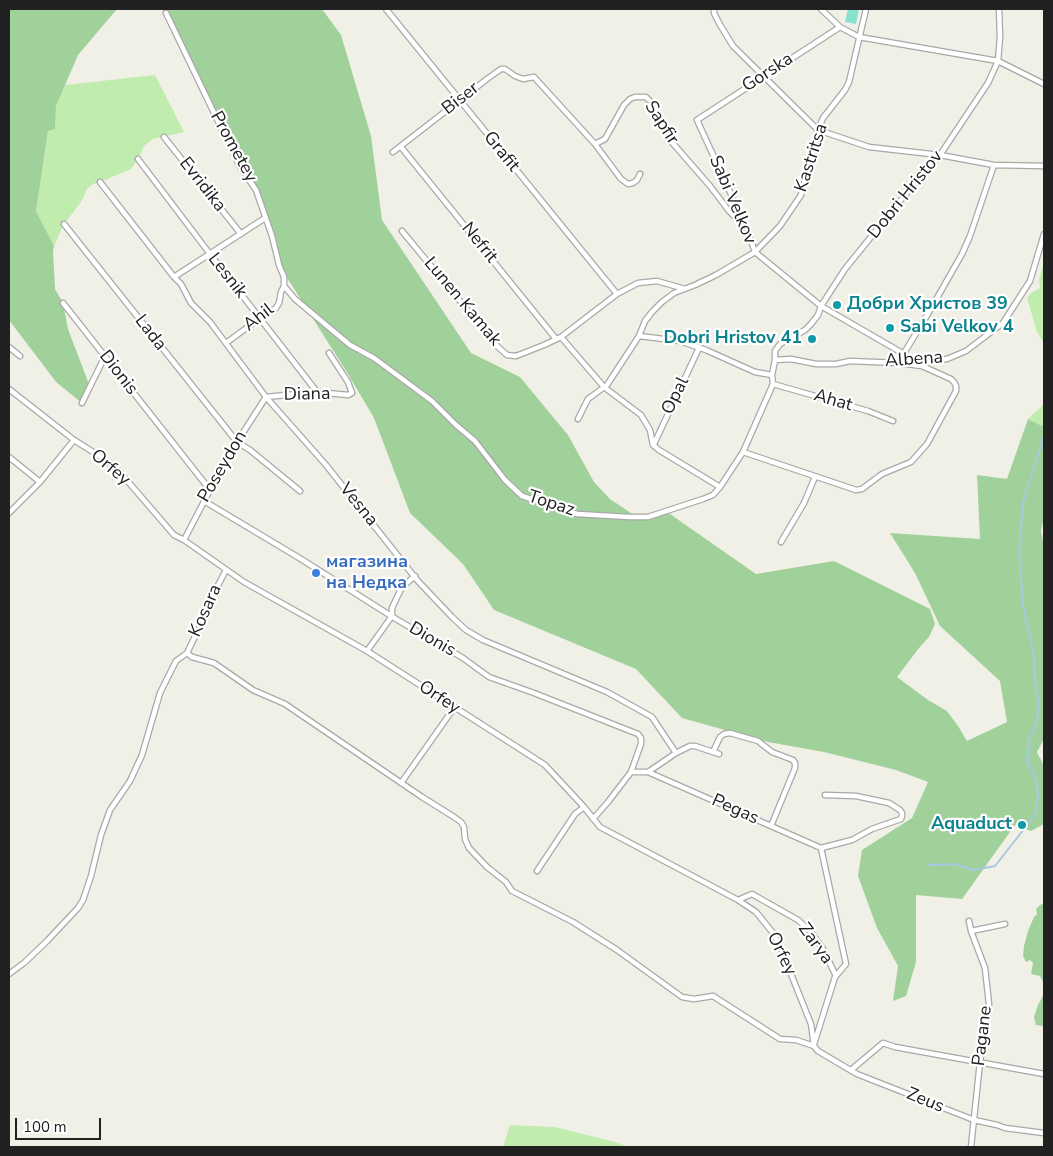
<!DOCTYPE html>
<meta charset="utf-8">
<style>
body{margin:0}
#map{position:relative;width:1053px;height:1156px;overflow:hidden;background:#f1f0e7;font-family:"Nunito Sans",sans-serif}
canvas{display:block}
.frame{position:absolute;inset:0;border:10px solid #212121;pointer-events:none}
.scale{position:absolute;left:15px;top:1118px;width:86px;height:22px;box-sizing:border-box;border:2px solid #212121;border-top:0;padding-left:6px;font-size:15px;line-height:18px;white-space:nowrap;color:#212121;-webkit-text-stroke:4px #fff;paint-order:stroke}
</style>
<div id="map">
<canvas width="1053" height="1156"></canvas>
<div class="frame"></div>
<div class="scale">100 m</div>
</div>
<script>
const c = document.querySelector('canvas').getContext('2d');
c.lineJoin = 'round';
function paint(path, color) {
  c.fillStyle = color;
  c.fill(path, 'evenodd');
}
function toPath(rows) {
  const path = new Path2D();
  for (const r of rows) {
    path.moveTo(r[0], r[1]);
    for (let i = 2; i < r.length; i += 2) path.lineTo(r[i], r[i + 1]);
  }
  return path;
}
function trace(path, color, width, dash) {
  c.strokeStyle = color;
  c.lineWidth = width;
  c.lineCap = dash ? 'butt' : 'round';
  c.setLineDash(dash || []);
  c.stroke(path);
}
function drawText(font, color, halo, rows, align = 'center') {
  c.font = font + ' "Nunito Sans",sans-serif';
  c.lineWidth = 4.5;
  c.setLineDash([]);
  c.textBaseline = 'middle';
  c.strokeStyle = halo;
  c.fillStyle = color;
  for (const [text, x, y, turn = 0] of rows) {
    c.save();
    c.translate(x, y);
    c.rotate((+turn || 0) * Math.PI / 180);
    c.textAlign = isNaN(turn) ? turn : align;
    if (halo) c.strokeText(text, 0, 0);
    c.fillText(text, 0, 0);
    c.restore();
  }
}
const grass = toPath([
 [155,75,184,132,153,139,144,146,138,159,131,169,100,182,93,184,87,189,81,202,64,224,54,246,36,211,48,131,55,129,56,106,65,85],
 [1044,260,1044,343,1037,332,1027,298,1031,293,1040,288,1039,280],
 [1044,402,1044,427,1028,419,1042,406],
 [510,1125,555,1127,615,1142,629,1147,503,1147]
]);
const forest = toPath([
 [9,9,117,9,78,55,56,106,55,129,48,131,36,211,54,246,53,252,55,289,63,303,68,329,90,387,82,403,56,382,9,320],
 [163,9,322,9,341,35,371,136,382,220,471,353,520,377,568,435,594,482,610,499,637,517,658,513,670,514,756,574,834,561,930,609,935,624,929,637,919,648,897,677,928,700,947,711,958,726,967,741,1007,722,1000,681,940,626,915,573,890,533,980,539,977,475,1007,479,1028,419,1044,427,1044,517,1041,531,1044,546,1044,739,1037,752,1044,766,1044,824,1031,831,1015,825,962,899,916,895,916,962,906,996,893,1001,898,966,877,928,858,876,862,850,912,818,928,782,896,770,824,752,768,742,682,718,636,669,494,610,463,564,410,513,374,418,348,374,279,265,256,190,239,165],
 [1044,903,1044,989,1043,982,1040,976,1031,974,1033,963,1030,960,1026,962,1023,956,1024,946,1028,931,1034,917,1037,914,1036,909,1040,905],
 [1044,994,1044,1026,1036,1025,1034,1017,1038,1005]
]);
const pitch = toPath([
 [848,9,859,9,856,24,845,22]
]);
const stream = toPath([
 [928,865,954,864,974,870,995,866,1035,815,1038,795,1036,780,1027,760,1029,740,1037,721,1039,704,1035,683,1034,655,1023,606,1019,553,1023,503,1044,436]
]);
const minor = toPath([
 [386,9,617,294],
 [714,9,714,13,719,23,733,46,818,130,869,147,940,155,994,165,1044,166],
 [821,9,840,27,859,37,998,61,1044,84],
 [166,13,239,165,256,190,272,236,279,265,284,277,284,286,281,292,279,303,276,308,260,318,226,343],
 [840,27,697,120,746,227,755,252,821,306,904,354],
 [164,137,241,234],
 [595,144,605,139,624,105,630,99,635,97,646,97,654,105,670,140,710,186,729,211,743,225],
 [401,147,556,339],
 [393,152,487,79,501,69,505,69,515,76,523,79,534,77,595,144,621,179,628,184,633,183,637,180,640,174],
 [138,159,210,254,317,392],
 [100,182,174,277,181,284,191,303,210,322,266,397,326,465,417,580,452,617,466,630,483,640,607,692,652,717,676,753],
 [64,224,237,442,250,450,300,491],
 [402,231,498,347,507,355,516,356,544,345,561,337,617,294,638,283,657,281,685,289],
 [174,277,265,218],
 [284,286,295,299,350,345,374,358,432,401,456,425,475,441,505,480,522,496,577,514,629,517,648,517,703,499,713,495,720,487,743,452,773,384,772,375,775,360,775,351,780,344,805,330,811,324,818,315,821,306,845,269,900,201,940,155,988,83,998,61,1000,37,999,9],
 [63,303,210,490],
 [639,336,680,341,706,350,755,372,772,375],
 [561,337,604,387,641,415,650,430,653,445,659,450,720,487],
 [9,347,20,356],
 [775,360,791,359,816,364,836,364,850,361,898,363,908,361,932,361,947,359,966,351,1003,323,1030,281,1044,234],
 [773,384,868,411,893,421],
 [9,389,74,440,101,457,118,470,174,535,184,540,244,582,367,651,545,765,584,807,600,827,738,900,756,912,773,933,781,949,811,1024,814,1046],
 [82,403,105,356],
 [578,419,588,399,607,385,639,336,645,321,652,312,662,302,674,293,695,285,716,275,755,252,780,226,801,195,818,130,823,118,845,90,849,82,866,9],
 [654,444,699,348],
 [743,452,856,490,862,489,882,474,911,462,927,444,956,391,956,386,954,382,951,379,922,366,898,363,929,312,962,254,970,236,994,165],
 [9,457,40,482],
 [204,501,301,559,396,619,463,658,489,677,534,693,638,734,641,738,641,744,631,772],
 [9,513,40,482,74,440],
 [184,540,210,490,237,442,266,397,317,392,348,395,352,393,348,382,329,353],
 [781,542,804,503,815,477],
 [367,651,392,616,392,608,402,587,415,576],
 [187,653,192,657,214,663,253,690,285,704,422,797,454,817,461,822,464,827,465,839,469,848,487,867,506,882,512,891,573,922,617,950,682,997,694,999,713,996,780,1039,796,1040,814,1046],
 [713,752,720,737,724,734,730,733,758,741,772,752,793,760,795,763,795,768,771,826],
 [648,772,821,848],
 [401,783,454,708],
 [593,819,608,802,631,772,648,772,676,753,690,746,695,746,719,754],
 [821,848,852,840,872,829,898,820,901,819,902,816,902,813,900,810,889,803,856,796,825,795],
 [537,871,575,814,584,807],
 [738,900,752,894,798,920,811,932,823,949,836,976],
 [969,921,971,931],
 [9,974,24,963,47,941,78,908,83,900,91,876,101,835,110,810,130,781,142,755,160,693,176,661,187,653,209,608,215,591,226,570],
 [814,1044,835,977,846,964,821,848],
 [814,1046,818,1051,857,1074,974,1120,997,1125,1005,1128,1044,1133],
 [851,1070,883,1043,895,1047,1044,1074],
 [971,1147,980,1062,989,1004,985,968,971,931,1005,924]
]);
const markers = [
 [837,305,5,"#0f9aa8"],
 [890,328,5,"#0f9aa8"],
 [812,339,5,"#0f9aa8"],
 [316,573,5,"#3f7fe0"],
 [1022,825,5,"#0f9aa8"]
];
const streetNames = [
 ["Gorska",768,73,-33],
 ["Biser",461,99,-38],
 ["Sapfir",661,123,57],
 ["Prometey",233,147,61],
 ["Grafit",501,152,51],
 ["Kastritsa",812,158,-72],
 ["Evridika",202,185,52],
 ["Dobri Hristov",906,195,-51],
 ["Sabi Velkov",732,200,67],
 ["Nefrit",479,243,51],
 ["Lesnik",227,276,52],
 ["Lunen Kamak",462,302,50],
 ["Ahil",259,318,-38],
 ["Lada",150,333,52],
 ["Albena",914,360,-4],
 ["Dionis",118,373,52],
 ["Diana",307,395,-1],
 ["Opal",676,396,-64],
 ["Ahat",833,401,16],
 ["Poseydon",223,467,-60],
 ["Orfey",110,468,40],
 ["Topaz",551,504,18],
 ["Vesna",358,505,51],
 ["Kosara",206,611,-66],
 ["Dionis",432,640,30],
 ["Orfey",439,698,33],
 ["Pegas",735,810,24],
 ["Zarya",815,944,54],
 ["Orfey",781,954,64],
 ["Pagane",983,1036,-83],
 ["Zeus",925,1101,22]
];
const cultureNames = [
 ["Добри Христов 39",847,305],
 ["Sabi Velkov 4",900,328],
 ["Dobri Hristov 41",802,339,"right"],
 ["Aquaduct",1012,825,"right"]
];
const shopNames = [
 ["магазина",326,563],
 ["на Недка",326,584]
];
paint(grass, '#c0ecad');
paint(forest, '#a1d19b');
paint(pitch, '#84e2ce');
trace(stream, '#a7c8e0', 2);
trace(minor, '#a8a8a8', 7);
trace(minor, '#fff', 4.5);
for (const [x, y, r, color] of markers) {
  const dot = new Path2D();
  dot.arc(x, y, r, 0, 2 * Math.PI);
  c.fillStyle = color;
  c.fill(dot);
  trace(dot, '#fff', 2);
}
drawText('18px', '#212121', '#fff', streetNames);
drawText('bold 18px', '#0d838f', '#fff', cultureNames, 'left');
drawText('bold 18px', '#366cbe', '#fff', shopNames, 'left');
</script>
